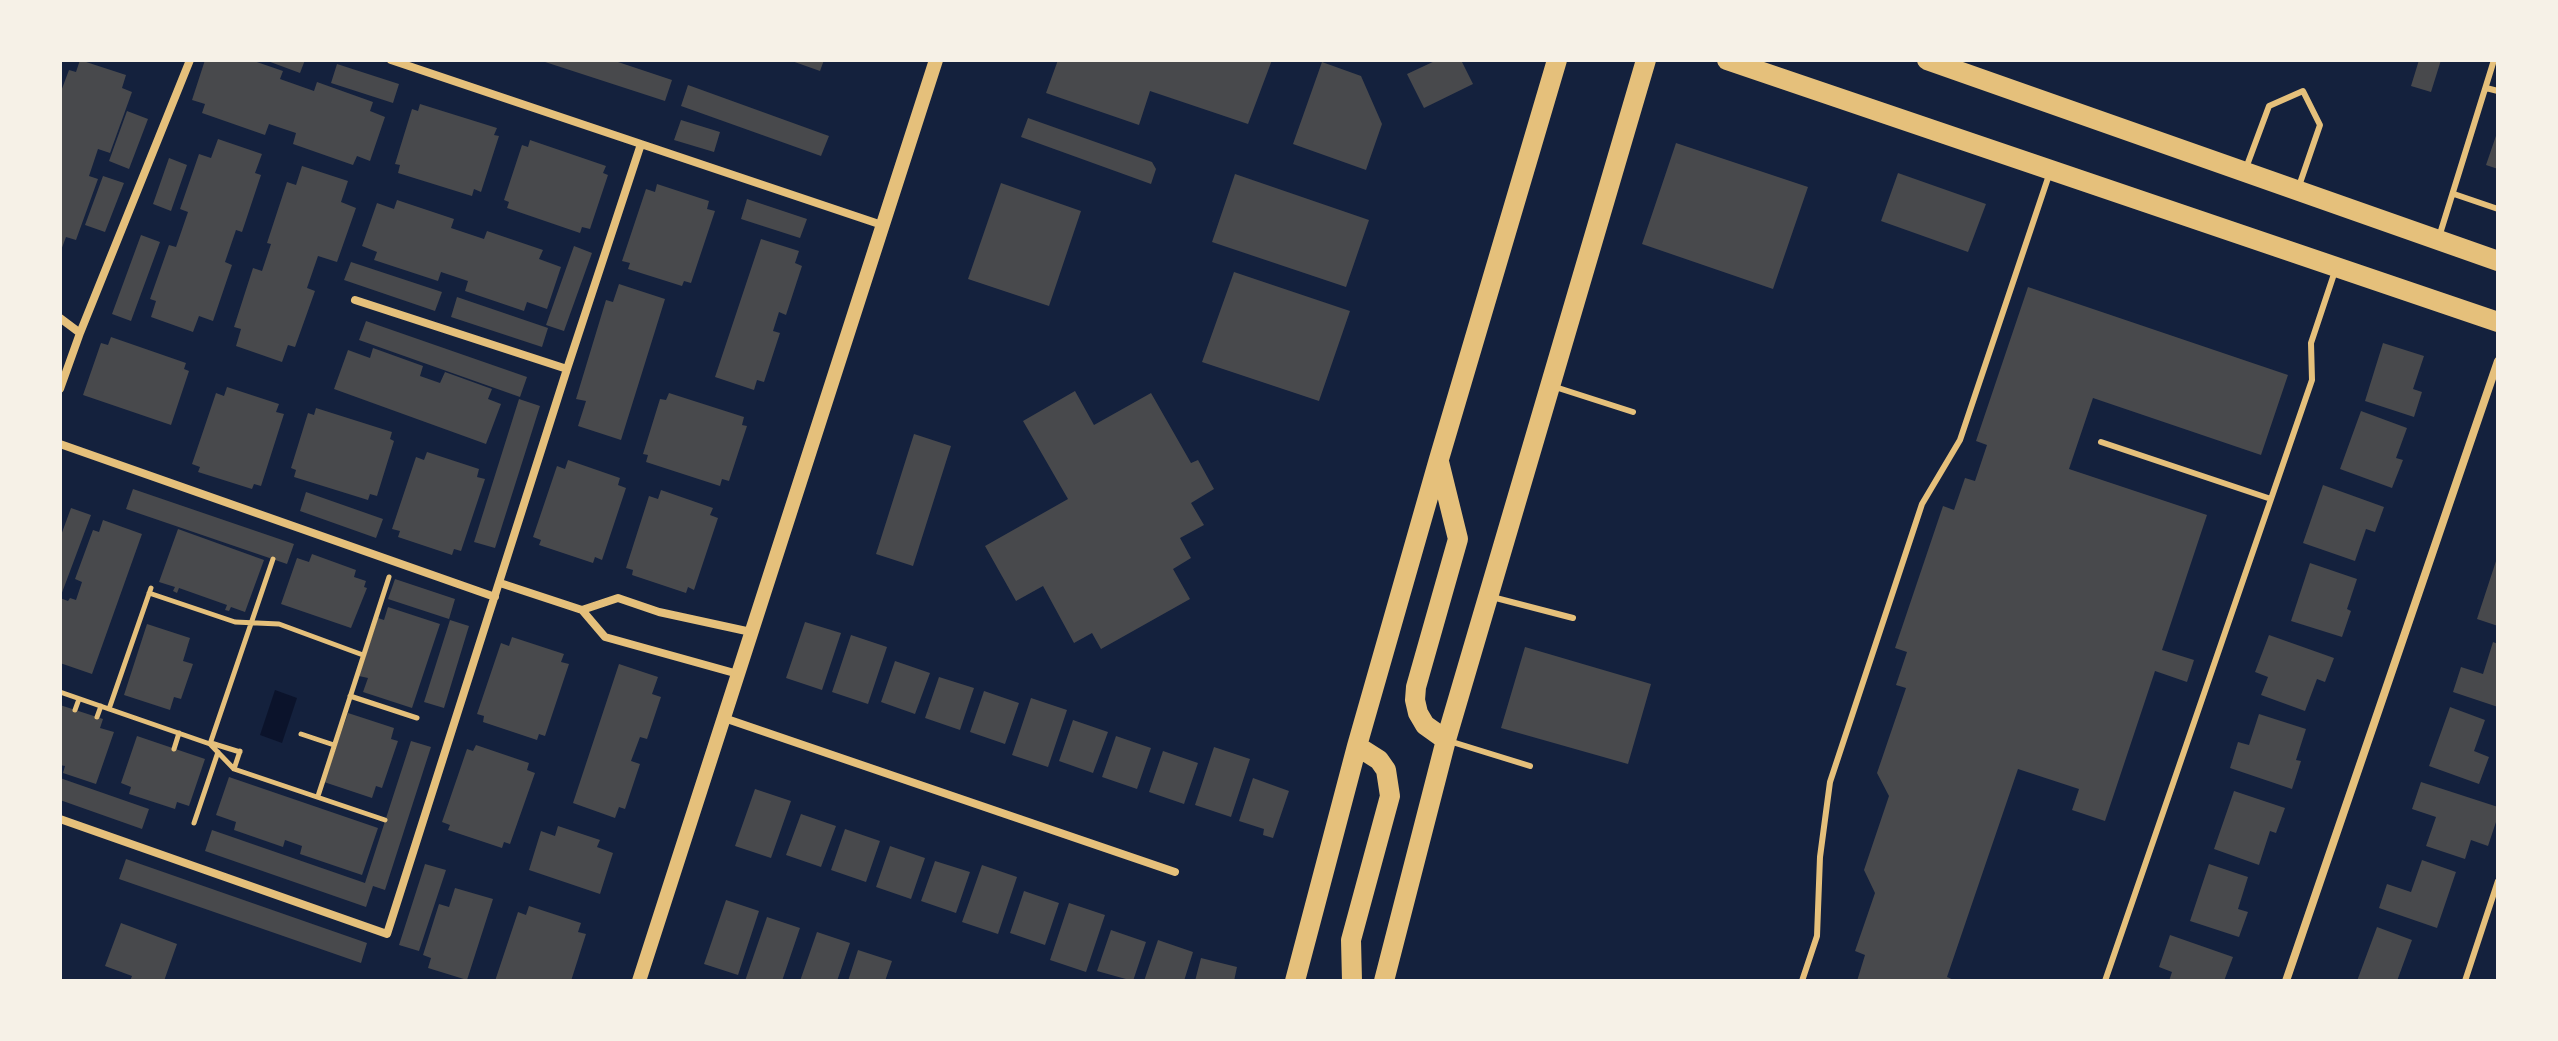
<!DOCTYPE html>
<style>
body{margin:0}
#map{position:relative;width:2558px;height:1041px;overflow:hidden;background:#14213d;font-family:Commissioner,sans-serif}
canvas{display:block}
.frame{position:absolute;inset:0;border:62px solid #f6f1e7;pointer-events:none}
</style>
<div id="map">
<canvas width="2558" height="1041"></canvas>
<div class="frame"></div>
</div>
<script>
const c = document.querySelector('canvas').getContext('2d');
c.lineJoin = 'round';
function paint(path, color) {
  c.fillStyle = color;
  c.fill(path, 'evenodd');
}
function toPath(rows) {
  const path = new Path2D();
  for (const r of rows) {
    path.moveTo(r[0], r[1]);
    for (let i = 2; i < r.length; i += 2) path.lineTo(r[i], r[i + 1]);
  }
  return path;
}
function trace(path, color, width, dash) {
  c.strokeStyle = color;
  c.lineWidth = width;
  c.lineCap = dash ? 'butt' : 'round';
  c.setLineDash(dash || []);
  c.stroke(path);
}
const water = toPath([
 [275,690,297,698,282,743,260,735]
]);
const building = toPath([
 [80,60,126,75,122,88,132,92,110,153,98,149,89,176,98,179,76,240,66,237,60,253,60,94,69,70,76,72],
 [205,60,251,60,283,71,280,79,314,91,317,82,373,102,370,111,385,117,370,161,357,156,353,165,293,144,296,133,269,124,265,135,202,113,205,104,192,100],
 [265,60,305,60,300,73],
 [612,60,672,80,665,101,542,61],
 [789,60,824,60,820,71],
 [1058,60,1272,60,1248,124,1150,91,1139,125,1046,93],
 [1437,60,1461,60,1473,84,1424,108,1407,74],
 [2419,60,2441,60,2431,92,2411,86],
 [1322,62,1361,76,1382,124,1366,170,1293,144],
 [337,64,399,84,393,103,331,83],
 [688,85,829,136,821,156,681,106],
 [420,104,497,128,494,135,499,136,481,192,474,189,472,196,398,173,400,165,395,164,412,109,418,111],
 [127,111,148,119,129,169,109,161],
 [1028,118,1152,162,1156,169,1151,184,1021,137],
 [681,120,720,132,714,152,674,140],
 [2498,130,2498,169,2486,165],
 [218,139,262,154,255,173,261,175,242,232,236,230,225,262,232,265,213,321,199,316,193,332,151,317,156,301,150,299,169,245,176,247,188,212,180,209,199,154,211,158],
 [530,140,606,166,603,173,608,175,590,229,582,227,580,233,507,208,509,202,504,200,522,145,528,147],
 [1676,143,1808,187,1773,289,1642,244],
 [169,158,187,165,171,211,153,204],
 [302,166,348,181,341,202,356,208,337,262,318,256,307,288,315,291,295,347,288,345,282,362,236,346,241,329,234,327,253,268,262,271,271,244,267,243,287,182,296,185],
 [1898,173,1986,204,1968,252,1881,221],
 [1235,174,1369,220,1346,287,1212,242],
 [103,176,124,183,105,232,85,225],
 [1001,183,1081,211,1049,306,968,279],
 [657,184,709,201,707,209,715,211,691,283,684,281,682,286,628,269,630,263,622,261,646,189,655,192],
 [747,199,807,219,800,238,741,219],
 [397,200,454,219,451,228,484,239,487,231,543,250,539,259,561,267,547,309,527,302,524,311,465,291,468,281,441,272,438,281,374,260,377,252,362,246,377,203,394,209],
 [141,235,160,242,131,321,112,314],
 [761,239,799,251,795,263,802,266,786,315,779,312,773,331,780,333,764,382,757,380,754,390,715,377],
 [574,246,592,253,564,331,546,325],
 [351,262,442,292,435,311,344,280],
 [1234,272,1350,311,1319,401,1202,362],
 [619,284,665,299,621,440,578,426,586,401,576,399,606,300,613,302],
 [2028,287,2288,375,2261,455,2093,398,2069,469,2207,515,2162,650,2194,660,2187,682,2155,671,2105,821,2072,810,2079,789,2018,769,1947,977,1956,981,1857,981,1865,955,1855,951,1875,893,1864,870,1889,796,1877,773,1906,688,1896,685,1907,652,1895,648,1943,506,1954,510,1965,478,1975,481,1987,445,1976,441],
 [457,297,548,328,542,347,451,317],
 [366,321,527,377,520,397,359,340],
 [111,337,186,363,184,369,189,371,171,425,83,395,101,343,108,345],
 [2383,343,2424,356,2413,389,2422,392,2414,417,2365,401],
 [373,348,423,366,420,376,440,383,445,372,492,389,488,399,501,404,486,444,334,389,348,350,370,358],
 [227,387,279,404,276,412,284,414,261,486,254,484,252,489,198,472,200,467,192,464,216,393,224,396],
 [1075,391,1094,425,1151,393,1191,463,1198,460,1214,489,1191,503,1204,525,1180,538,1191,558,1173,569,1190,599,1101,649,1092,633,1074,643,1043,586,1016,601,985,546,1068,499,1023,421],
 [669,393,744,417,742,425,747,426,729,481,722,479,720,486,646,462,648,455,643,454,660,399,666,400],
 [519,399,540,406,495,548,474,542],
 [316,408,392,432,390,439,394,441,377,496,370,494,368,500,294,477,296,470,291,468,308,413,314,415],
 [2361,411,2407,428,2396,458,2403,460,2392,488,2340,469],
 [914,434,951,446,913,566,876,554],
 [427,452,479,469,477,477,485,479,461,551,454,549,452,555,398,537,400,531,392,529,416,457,424,460],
 [568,460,620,478,618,485,626,488,602,560,595,557,593,563,539,545,541,540,533,537,557,466,565,469],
 [2323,485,2384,507,2375,532,2366,529,2355,561,2303,543],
 [133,489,294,544,287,564,126,509],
 [661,490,713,508,710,515,718,518,694,590,688,587,686,593,632,575,633,570,626,568,649,496,658,499],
 [306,492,383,519,376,538,300,511],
 [71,508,91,515,60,598,68,601,70,598,76,600,82,582,75,579,93,530,99,532,103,520,142,534,92,674,60,663,60,538],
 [178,529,264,560,245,612,231,607,229,611,225,610,227,605,179,588,177,593,173,591,175,587,159,582],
 [312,554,356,570,354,577,366,581,364,587,367,588,351,628,281,604,297,558,309,562],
 [2498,555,2498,626,2477,619],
 [2310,563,2357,579,2347,609,2351,611,2342,637,2291,621],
 [395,579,455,599,449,619,388,599],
 [388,607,440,624,412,708,363,692,368,678,359,676,378,618,384,620],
 [450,620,469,626,444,708,424,702],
 [805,622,841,633,822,690,786,678],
 [147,624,190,638,183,661,193,664,181,699,174,697,170,710,124,695],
 [851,635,887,647,868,704,832,692],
 [2269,635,2334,658,2325,682,2317,679,2305,711,2261,695,2268,677,2255,672],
 [512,637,564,654,561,662,569,664,545,736,539,734,537,740,483,722,484,716,477,714,501,643,509,646],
 [2493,642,2498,644,2498,707,2453,692,2461,667,2483,674],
 [1525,647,1651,684,1628,764,1501,728],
 [895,661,930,673,915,714,881,702],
 [619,664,658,677,652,694,661,697,647,739,640,737,631,761,640,764,625,809,619,807,615,818,573,803],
 [939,677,974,688,960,730,925,718],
 [984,691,1019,703,1005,744,970,732],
 [1031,698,1067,710,1048,767,1012,755],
 [60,705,103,719,100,728,114,732,96,784,63,773,65,766,60,765],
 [2450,707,2485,720,2474,751,2489,757,2479,784,2429,766],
 [348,713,394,728,391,739,398,741,382,788,376,786,372,798,324,782],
 [2259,714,2306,729,2296,760,2301,761,2292,789,2230,768,2238,742,2249,745],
 [1073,720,1108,732,1093,773,1059,761],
 [137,736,205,759,189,806,177,802,175,809,129,794,131,787,121,783],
 [1116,736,1151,748,1137,789,1102,777],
 [411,741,431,747,385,890,373,886,366,907,205,851,212,830,365,883],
 [476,745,529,763,527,770,535,773,510,844,504,842,502,848,448,830,450,825,442,822,467,749,473,751],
 [1214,747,1250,759,1231,817,1195,805],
 [1163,751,1198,763,1184,804,1149,792],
 [229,777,378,828,362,875,300,854,302,846,285,840,283,847,234,830,236,822,216,815],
 [60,778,149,809,142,829,60,800],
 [1253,778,1289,791,1273,838,1263,835,1264,829,1239,821],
 [2421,782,2498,807,2498,816,2488,846,2471,840,2465,859,2426,846,2436,817,2412,809],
 [755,789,791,801,771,858,735,846],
 [2234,791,2285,808,2276,833,2270,831,2259,865,2214,849],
 [801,814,836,826,821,867,786,855],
 [558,826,600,840,597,847,613,853,600,894,529,870,541,831,555,836],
 [845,829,880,841,866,882,831,870],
 [890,846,925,858,911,899,876,887],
 [126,859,367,943,361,963,119,879],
 [2422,860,2456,872,2437,928,2379,908,2387,884,2411,892],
 [935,861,970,872,956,913,921,901],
 [425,864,446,870,419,951,399,945],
 [2209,864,2248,877,2238,909,2248,912,2239,937,2190,921],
 [982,865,1017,877,998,934,962,922],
 [455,888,493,899,467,980,428,968,431,958,423,955,439,904,449,907],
 [1024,891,1059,903,1045,945,1010,933],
 [726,900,759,911,738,975,704,964],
 [1069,903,1105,915,1086,972,1050,960],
 [529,906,581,923,578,932,586,934,571,981,495,981,518,912,526,915],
 [767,917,800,928,782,981,745,981],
 [121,923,177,944,164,981,130,981,132,976,105,966],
 [2377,927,2412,940,2397,981,2357,981],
 [1111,930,1146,942,1133,981,1097,971],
 [817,932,850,943,837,981,800,981],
 [2170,935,2233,957,2224,981,2169,981,2172,972,2159,967],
 [1158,940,1193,952,1184,981,1144,981],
 [858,950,892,961,885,981,848,981],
 [1201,958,1237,967,1234,981,1195,981]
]);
const path = toPath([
 [149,593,235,622,279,624,363,655],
 [60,692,210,744,234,769,385,820],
 [350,696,417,718],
 [109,709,151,588],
 [75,710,79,699],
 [97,717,101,706],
 [301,734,334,745],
 [211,743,240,752],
 [210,744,273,559],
 [174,749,179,733],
 [234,769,240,751],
 [318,796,389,577],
 [194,823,218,752]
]);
const service = toPath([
 [2486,88,2498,91],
 [2246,168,2269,106,2303,91,2320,125,2299,186],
 [2454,194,2498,209],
 [2439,237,2494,60],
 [1552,386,1633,412],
 [2101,442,2271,499],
 [1492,597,1573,618],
 [1449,741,1530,766],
 [1802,981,1817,936,1820,857,1830,782,1922,504,1960,440,2050,172],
 [2105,981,2312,380,2311,343,2335,271],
 [2465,981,2498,881]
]);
const minor = toPath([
 [391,60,882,225],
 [355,300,567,369],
 [60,318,80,333],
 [60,389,80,333,190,60],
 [60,444,495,597],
 [500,583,582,610,605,637,738,674],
 [582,610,618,598,659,612,751,632],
 [724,718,1175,872],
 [60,819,387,934,567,369,641,144],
 [2286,981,2498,361]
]);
const tertiary = toPath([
 [639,981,936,60]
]);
const primary = toPath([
 [1727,60,2498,322],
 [1927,60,2498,261],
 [1439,462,1458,539,1416,687,1415,700,1418,713,1425,725,1446,740],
 [1295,981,1357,746,1439,459,1557,60],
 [1352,981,1351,940,1390,796,1386,770,1379,760,1357,746],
 [1384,981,1446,740,1646,60]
]);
paint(water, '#0b132b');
paint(building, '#48494c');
trace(path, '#e5c07b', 5);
trace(service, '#e5c07b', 6);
trace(minor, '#e5c07b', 8);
trace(tertiary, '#e5c07b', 14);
trace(primary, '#e5c07b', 20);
</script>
